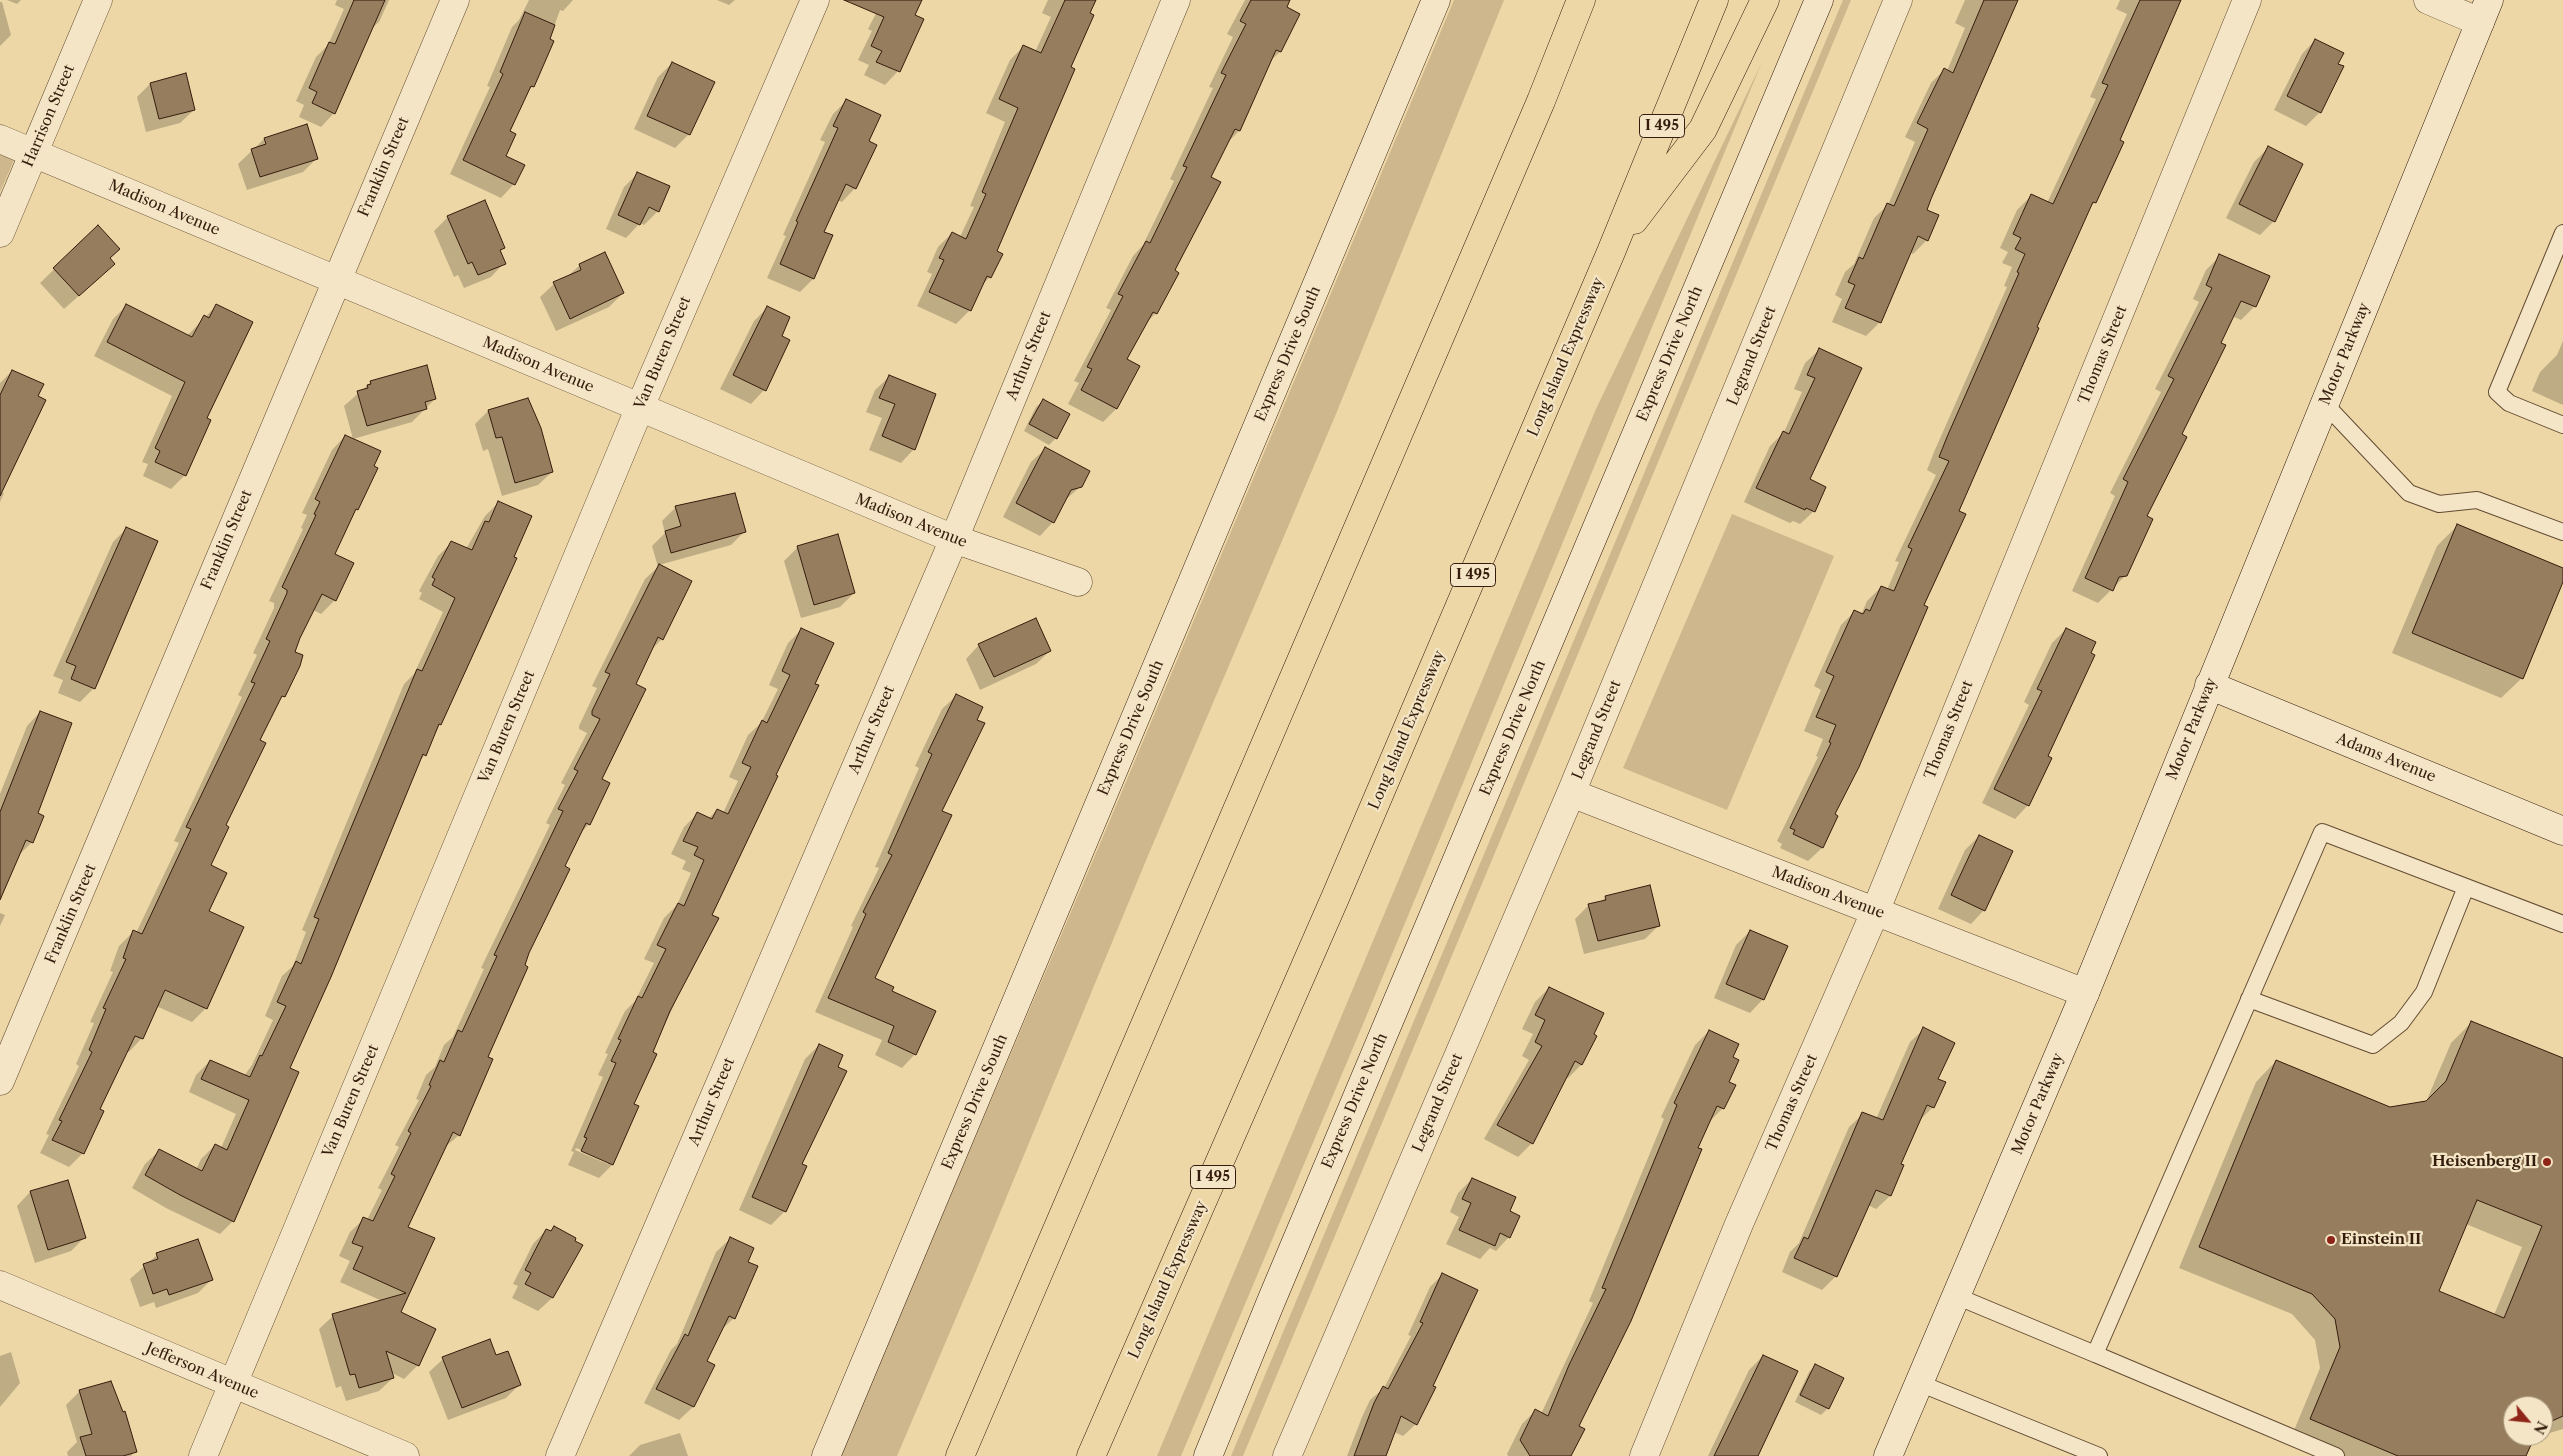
<!DOCTYPE html>
<style>
body{margin:0}
#map{position:relative;width:2563px;height:1456px;overflow:hidden;background:#edd7a6;font-family:"Libre Caslon Text",serif}
canvas{display:block}
.north{position:absolute;left:2503px;top:1396px;width:50px;height:50px;box-sizing:border-box;background:#f3e5c5;border:1px solid #a7957b;border-radius:50%;rotate:118deg;font-size:14px;font-weight:700;line-height:20px;text-align:center;color:#351c0d}
.north::after{content:'';display:block;margin:auto;width:18px;height:22px;background:#8f2418;clip-path:polygon(50% 0,100% 100%,50% 72%,0 100%)}
</style>
<div id="map">
<canvas width="2563" height="1456"></canvas>
<div class="north">N</div>
</div>
<script>
const c = document.querySelector('canvas').getContext('2d');
c.lineJoin = 'round';
function paint(path, color) {
  c.fillStyle = color;
  c.fill(path, 'evenodd');
}
function toPath(rows) {
  const path = new Path2D();
  for (const r of rows) {
    path.moveTo(r[0], r[1]);
    for (let i = 2; i < r.length; i += 2) path.lineTo(r[i], r[i + 1]);
  }
  return path;
}
function trace(path, color, width, dash) {
  c.strokeStyle = color;
  c.lineWidth = width;
  c.lineCap = dash ? 'butt' : 'round';
  c.setLineDash(dash || []);
  c.stroke(path);
}
function drawText(font, color, halo, rows, align = 'center') {
  c.font = font + ' "Libre Caslon Text",serif';
  c.lineWidth = 4.5;
  c.setLineDash([]);
  c.textBaseline = 'middle';
  c.strokeStyle = halo;
  c.fillStyle = color;
  for (const [text, x, y, turn = 0] of rows) {
    c.save();
    c.translate(x, y);
    c.rotate((+turn || 0) * Math.PI / 180);
    c.textAlign = isNaN(turn) ? turn : align;
    if (halo) c.strokeText(text, 0, 0);
    c.fillText(text, 0, 0);
    c.restore();
  }
}
const green = toPath([
 [1454,0,1504,0,1336,414,1147,858,973,1278,897,1456,840,1456,1102,839],
 [1843,0,1851,0,1243,1456,1231,1456],
 [1762,62,1366,1017,1181,1456,1157,1456,1596,409],
 [0,154,14,160,0,192],
 [1732,514,1834,556,1727,810,1623,768]
]);
const shadow = toPath([
 [7,0,21,0,17,4],
 [337,0,389,0,379,22,371,29,334,113,321,127,299,117,304,105,296,101,316,57,328,45,344,9,335,5],
 [529,0,573,0,563,11,560,10,533,86,526,93,509,132,504,156,514,184,501,198,450,174,490,87,487,86,512,27,519,20],
 [717,0,735,0,729,5],
 [883,0,921,0,914,16,898,71,885,85,864,75,869,65,858,60,872,31,868,29],
 [1048,0,1094,0,995,251,990,277,980,287,970,310,956,324,917,306,932,274,927,272,938,247,952,233,960,237,974,207,970,206,1005,122,986,113,1010,60,1023,47,1035,52,1051,17,1042,13],
 [1245,0,1289,0,1285,7,1298,14,1280,52,1269,62,1239,131,1227,143,1210,178,1156,313,1143,326,1126,360,1138,366,1116,409,1103,422,1068,404,1079,383,1074,381,1111,310,1106,308,1133,256,1143,245,1174,181,1170,179,1213,88,1209,87,1233,37,1227,34],
 [1965,0,2017,0,1925,211,1927,240,1913,254,1910,252,1880,322,1866,336,1832,322,1842,299,1835,295,1845,272,1854,264,1874,218,1888,205,1915,142,1905,137,1931,83,1944,70,1947,71,1965,28,1955,23],
 [2120,0,2181,0,2118,141,2095,202,2089,208,2035,327,1957,512,1922,605,1834,815,1837,816,1822,848,1808,861,1780,848,1782,844,1777,841,1818,757,1816,756,1823,739,1804,731,1821,690,1814,686,1841,625,1854,612,1861,615,1867,601,1881,587,1887,590,1899,562,1895,561,1936,475,1927,470,1934,452,2007,287,2004,286,2012,267,2002,263,2008,252,2000,248,2017,210,2031,196,2047,203,2096,99,2090,97,2127,14,2116,9],
 [0,2,2,2,11,35,0,46],
 [2315,40,2337,64,2320,112,2306,126,2274,110,2302,54],
 [672,63,689,134,675,148,634,129,658,77],
 [150,84,194,110,180,123,146,132,137,97],
 [847,100,867,142,855,188,842,202,837,200,823,232,832,236,813,279,800,292,767,278,786,236,783,235,825,142,820,140,833,114],
 [264,139,316,159,303,172,247,190,238,164],
 [2268,148,2274,221,2260,235,2226,218,2254,162],
 [638,173,658,211,644,225,640,223,626,238,606,229,624,187],
 [448,217,504,247,500,252,504,263,491,277,464,288,458,275,454,277,434,231],
 [98,227,109,258,100,277,64,309,40,283],
 [2220,256,2255,306,2241,320,2232,316,2146,517,2126,575,2098,603,2072,591,2115,496,2110,493,2161,392,2155,389,2199,302,2193,299,2206,270],
 [580,265,623,293,609,307,556,331,540,297,554,284,567,277],
 [127,305,187,336,216,306,206,419,185,475,171,489,143,476,148,464,142,462,172,396,94,356,113,319],
 [767,308,780,336,764,390,751,404,720,389,754,321],
 [2563,341,2563,405,2532,391,2540,372,2557,355],
 [1819,350,1808,480,1814,511,1800,524,1793,521,1790,523,1744,502,1770,446,1784,432,1802,392,1794,389,1805,363],
 [12,371,1,492,4,493,0,502,0,383],
 [889,377,914,449,901,463,869,450,882,418,866,412,875,390],
 [371,382,435,399,412,422,353,439,344,406],
 [1043,401,1056,438,1049,445,1024,431,1036,407],
 [488,411,552,472,538,485,502,496,488,449,483,451,475,424],
 [345,436,357,509,351,515,334,554,335,600,321,614,313,610,293,652,298,665,259,741,209,866,206,1008,192,1022,156,1006,142,1038,129,1052,127,1051,99,1110,103,1112,82,1154,69,1167,40,1153,49,1135,46,1134,79,1066,76,1064,94,1023,90,1022,113,972,110,971,119,946,133,932,136,933,179,843,174,841,242,697,238,695,257,655,253,653,274,608,274,603,269,601,303,529,301,528,307,515,302,513,332,450],
 [1045,449,1081,486,1064,501,1053,522,1040,536,1003,517,1031,462],
 [498,503,440,724,425,755,419,761,289,1069,233,1221,220,1234,166,1208,132,1188,145,1164,159,1151,196,1170,201,1159,215,1145,221,1148,236,1114,189,1092,196,1075,210,1061,244,1076,252,1065,273,1020,265,1016,282,976,293,966,306,932,302,930,404,684,414,674,443,612,419,599,422,593,419,591,438,556,452,542,466,549,485,516],
 [676,507,744,532,731,545,659,565,662,639,650,651,634,684,601,780,589,824,579,835,563,867,486,1057,459,1135,444,1148,406,1228,433,1239,399,1313,418,1365,404,1379,392,1373,393,1378,379,1391,346,1401,341,1386,336,1388,319,1329,333,1316,382,1301,340,1282,350,1261,339,1256,350,1232,364,1219,367,1220,382,1190,378,1188,399,1147,395,1145,419,1100,416,1099,426,1075,435,1067,444,1045,453,1037,484,969,481,968,550,825,546,823,565,785,561,783,587,733,579,729,579,726,597,688,592,686,645,579,658,567,652,546,665,533,662,521],
 [2457,526,2563,570,2563,579,2522,678,2501,698,2392,653,2437,546],
 [126,529,94,688,80,702,58,693,63,680,53,676,113,542],
 [798,547,854,593,840,607,801,618,784,561],
 [2066,629,2046,757,2028,805,2015,819,1982,803,2029,705,2024,702,2052,643],
 [801,630,814,684,710,916,700,948,652,1053,612,1165,599,1178,568,1165,574,1152,571,1151,603,1077,598,1075,608,1054,605,1053,625,1011,635,1001,654,963,644,959,664,918,677,905,691,873,682,869,686,861,671,854,684,827,697,814,708,819,717,810,723,813,738,781,729,777,748,735,761,723,778,689,769,685,788,643],
 [576,1148,608,1161,608,1164,575,1150],
 [979,645,1050,651,1036,664,980,690,966,659],
 [956,696,941,811,873,979,891,992,915,1054,902,1068,875,1055,882,1040,815,1012,853,927,851,926,879,868,875,867,919,768,915,766,942,709],
 [40,712,36,814,32,842,18,856,0,897,0,794,27,726],
 [1979,836,1984,910,1971,924,1938,909,1965,850],
 [1606,897,1659,925,1645,939,1584,954,1575,919,1589,905,1600,902],
 [0,913,5,915,0,926],
 [1750,931,1763,999,1750,1013,1714,998,1736,945],
 [1549,988,1581,1065,1568,1078,1565,1077,1532,1143,1518,1157,1484,1139,1529,1060,1522,1056,1533,1034,1522,1029,1535,1002],
 [2472,1022,2563,1060,2563,1429,2543,1435,2543,1406,2513,1406,2513,1436,2542,1436,2532,1440,2525,1456,2329,1456,2290,1440,2320,1368,2315,1340,2292,1314,2179,1268,2256,1082,2276,1061,2390,1109,2426,1102,2451,1043],
 [2466,1224,2522,1247,2494,1315,2437,1292],
 [1924,1029,1933,1107,1919,1121,1899,1164,1903,1166,1890,1196,1876,1209,1868,1205,1836,1276,1822,1290,1782,1272,1790,1252,1799,1243,1849,1127,1863,1114,1876,1119,1910,1042],
 [1709,1031,1731,1057,1723,1108,1709,1122,1577,1426,1570,1456,1508,1456,1507,1454,1522,1424,1535,1411,1541,1414,1593,1303,1589,1301,1664,1119,1661,1117,1695,1045],
 [819,1045,836,1068,785,1211,771,1225,739,1210,805,1059],
 [1472,1179,1508,1212,1509,1237,1496,1251,1490,1248,1480,1259,1446,1244,1459,1217,1450,1212,1458,1193],
 [30,1192,84,1238,71,1251,35,1263,17,1206],
 [554,1227,581,1246,552,1298,538,1311,512,1298,518,1286,513,1284,533,1244,546,1230,550,1232],
 [730,1239,746,1263,734,1318,719,1332,705,1361,713,1365,693,1407,679,1420,644,1403,671,1350,677,1344,716,1252],
 [157,1255,211,1280,198,1293,156,1308,154,1302,140,1307,130,1279],
 [1442,1275,1431,1386,1416,1424,1403,1436,1394,1432,1384,1456,1347,1456,1362,1417,1370,1400,1384,1388,1411,1336,1408,1335,1430,1287],
 [11,1352,20,1383,0,1407,0,1356],
 [1763,1356,1757,1456,1708,1456,1749,1370],
 [496,1357,520,1384,506,1398,448,1420,429,1372,443,1359],
 [1815,1366,1828,1408,1821,1415,1795,1402,1809,1372],
 [80,1391,135,1451,131,1456,68,1456,67,1452,77,1442,66,1405],
 [680,1433,688,1456,629,1456,640,1445]
]);
const building = toPath([
 [354,0,385,0,335,114,312,103,317,92,309,88,329,42,335,44,354,0],
 [844,0,922,0,915,15,924,19,900,72,876,62,882,51,871,46,884,17,844,0],
 [1065,0,1096,0,1090,13,1094,15,1071,67,1075,69,997,251,1003,254,991,278,987,276,971,311,929,292,944,260,939,258,952,232,966,239,986,194,982,192,1018,108,999,99,1023,45,1041,53,1065,0],
 [1251,0,1290,0,1287,7,1300,14,1281,52,1276,50,1240,131,1235,129,1211,177,1221,182,1175,270,1179,273,1157,314,1153,312,1127,359,1140,366,1117,409,1081,390,1092,369,1087,367,1123,296,1118,294,1146,241,1150,243,1187,167,1183,166,1226,75,1221,73,1246,24,1240,21,1251,0],
 [1984,0,2018,0,1931,199,1927,210,1939,215,1928,241,1918,236,1881,323,1845,308,1855,285,1848,282,1859,257,1863,259,1887,203,1894,206,1928,129,1917,123,1944,68,1953,73,1984,0],
 [2140,0,2181,0,2120,140,2124,142,2096,203,2093,202,2037,327,2039,328,1959,511,1966,514,1924,605,1928,607,1859,767,1835,814,1838,816,1823,848,1793,834,1795,830,1790,828,1831,743,1829,742,1836,725,1816,717,1834,676,1826,672,1854,610,1863,614,1866,609,1870,611,1881,586,1894,591,1912,549,1908,547,1949,461,1939,457,1947,437,2019,273,2017,272,2025,254,2015,249,2021,238,2013,234,2031,194,2053,204,2108,85,2102,83,2140,0],
 [525,12,555,25,550,39,554,41,534,87,531,86,510,131,516,134,506,156,525,165,515,185,463,160,503,74,500,72,525,12],
 [2315,39,2344,53,2338,64,2344,66,2321,113,2287,96,2315,39],
 [672,62,715,82,690,135,647,116,672,62],
 [186,73,195,110,159,119,150,83,186,73],
 [846,99,881,115,869,141,877,145,856,189,846,184,824,232,833,235,814,279,780,264,798,222,796,221,838,128,833,126,846,99],
 [307,124,318,159,260,177,251,149,266,144,264,138,307,124],
 [2268,146,2303,164,2275,222,2239,204,2268,146],
 [637,172,670,186,659,212,649,207,640,225,618,215,637,172],
 [485,200,505,248,500,250,506,264,478,275,472,262,468,264,447,216,485,200],
 [98,225,120,249,110,258,115,264,79,296,53,268,98,225],
 [605,252,624,293,570,319,553,282,581,270,579,264,605,252],
 [2219,254,2270,276,2256,307,2241,301,2221,343,2226,345,2182,434,2187,437,2147,516,2153,519,2127,576,2119,577,2113,591,2085,578,2128,482,2123,479,2174,379,2168,376,2212,288,2206,285,2219,254],
 [126,304,192,337,204,315,209,318,216,304,253,322,207,418,211,420,186,476,155,462,160,451,155,448,185,382,107,342,126,304],
 [767,306,790,317,782,336,790,340,766,391,733,375,767,306],
 [1819,348,1862,368,1810,479,1826,487,1815,512,1806,508,1805,510,1756,488,1783,431,1789,434,1815,378,1807,375,1819,348],
 [427,365,436,399,425,402,427,409,367,426,357,391,368,388,367,385,371,384,370,381,427,365],
 [12,370,44,384,38,396,46,400,0,496,0,395,12,370],
 [889,375,936,394,915,450,882,436,895,404,879,398,889,375],
 [528,398,541,428,553,472,515,483,502,437,496,438,488,410,528,398],
 [1043,399,1070,414,1057,439,1029,424,1043,399],
 [345,435,381,451,374,466,378,468,358,510,356,509,335,554,354,563,336,601,322,594,300,638,295,652,303,655,300,666,285,697,282,696,260,740,266,743,226,825,229,827,211,865,227,873,209,911,244,927,207,1009,165,990,143,1039,135,1036,100,1109,104,1111,84,1154,52,1140,62,1121,59,1120,92,1052,89,1050,106,1009,103,1008,126,959,123,958,133,930,142,934,191,829,186,827,255,683,251,682,270,641,266,639,287,593,287,590,282,587,316,515,314,514,320,502,315,499,345,435],
 [1045,447,1090,471,1082,487,1071,490,1054,523,1016,503,1045,447],
 [735,493,746,532,671,553,665,531,681,526,675,506,735,493],
 [498,501,532,516,514,557,517,558,441,725,439,724,426,756,423,754,331,977,290,1068,299,1072,234,1222,180,1195,145,1175,159,1149,202,1171,215,1144,227,1150,249,1100,201,1079,210,1060,250,1077,260,1055,262,1056,286,1006,277,1002,296,961,301,964,319,919,314,917,417,669,422,671,455,598,432,585,435,579,432,577,451,541,472,550,485,521,489,522,498,501],
 [2457,524,2563,568,2563,582,2523,679,2412,633,2457,524],
 [126,527,158,541,95,689,71,679,76,666,66,662,126,527],
 [838,534,855,593,814,605,797,546,838,534],
 [659,564,692,581,663,640,658,637,636,684,646,689,602,779,610,783,590,825,586,823,565,866,570,869,529,953,525,965,528,967,488,1057,493,1059,460,1136,453,1132,408,1227,435,1238,401,1312,436,1329,419,1366,386,1351,394,1378,359,1388,355,1374,350,1375,332,1314,406,1293,353,1269,363,1247,352,1243,363,1217,373,1221,395,1176,391,1174,411,1133,408,1131,431,1086,429,1085,440,1060,444,1062,458,1030,462,1032,497,956,494,955,563,811,558,809,578,771,574,769,600,719,592,715,592,711,610,674,605,672,659,564],
 [1036,618,1051,651,994,677,978,644,1036,618],
 [801,628,834,643,815,684,819,685,776,775,778,776,712,915,719,918,670,1011,653,1052,657,1054,634,1104,639,1106,613,1165,581,1151,587,1138,584,1137,616,1063,611,1061,621,1040,618,1039,638,996,642,998,666,949,657,945,678,903,684,906,704,860,694,855,698,847,683,841,697,812,712,819,717,809,728,814,751,767,742,763,762,720,767,723,790,675,782,671,801,628],
 [2066,628,2096,642,2091,653,2095,655,2048,756,2052,758,2029,806,1994,789,2042,691,2037,689,2066,628],
 [956,694,983,707,977,720,985,723,942,811,952,815,875,978,894,987,892,991,936,1011,916,1055,888,1042,894,1026,828,998,866,914,863,912,892,855,888,853,932,754,928,752,956,694],
 [40,711,72,723,38,813,44,816,33,843,26,840,0,900,0,812,40,711],
 [1979,835,2013,851,1985,911,1951,895,1979,835],
 [1650,885,1660,926,1598,941,1588,904,1606,900,1605,896,1650,885],
 [1750,930,1788,946,1764,1000,1726,984,1750,930],
 [1549,987,1604,1013,1594,1034,1597,1036,1582,1065,1575,1061,1533,1144,1497,1125,1542,1046,1535,1042,1545,1020,1535,1015,1549,987],
 [2471,1021,2563,1058,2563,1416,2543,1425,2543,1406,2513,1406,2513,1436,2535,1436,2526,1456,2398,1456,2310,1419,2340,1347,2335,1319,2312,1294,2199,1247,2276,1060,2390,1107,2426,1101,2446,1081,2471,1021],
 [2477,1200,2542,1226,2504,1318,2439,1291,2477,1200],
 [1923,1027,1955,1043,1938,1079,1946,1082,1934,1108,1927,1105,1901,1164,1904,1165,1891,1196,1876,1190,1837,1277,1794,1258,1804,1237,1808,1239,1862,1112,1883,1120,1923,1027],
 [1709,1030,1739,1044,1733,1057,1739,1060,1729,1082,1736,1085,1724,1109,1717,1106,1698,1148,1702,1149,1631,1321,1579,1426,1585,1429,1571,1456,1530,1456,1520,1440,1535,1409,1548,1416,1569,1365,1606,1289,1602,1288,1677,1105,1674,1103,1709,1030],
 [819,1044,843,1055,838,1067,847,1071,802,1164,807,1166,786,1212,752,1197,819,1044],
 [1472,1178,1516,1197,1510,1211,1520,1216,1510,1238,1500,1233,1495,1246,1459,1230,1471,1203,1462,1199,1472,1178],
 [68,1180,86,1238,48,1250,30,1191,68,1180],
 [554,1226,576,1238,575,1241,583,1245,553,1298,525,1284,531,1273,525,1270,546,1229,551,1231,554,1226],
 [730,1237,754,1248,748,1262,758,1266,735,1319,729,1316,707,1361,715,1365,694,1407,656,1389,685,1334,688,1336,730,1237],
 [198,1239,213,1280,169,1295,167,1289,153,1294,143,1264,158,1259,156,1253,198,1239],
 [1442,1273,1478,1290,1433,1386,1436,1387,1417,1425,1401,1416,1386,1456,1354,1456,1374,1403,1383,1386,1388,1389,1423,1323,1420,1322,1442,1273],
 [490,1339,496,1355,508,1351,521,1385,462,1408,442,1357,490,1339],
 [1763,1355,1798,1371,1758,1456,1714,1456,1763,1355],
 [1815,1364,1844,1378,1829,1409,1800,1395,1815,1364],
 [111,1381,123,1412,125,1411,137,1452,123,1456,86,1456,80,1437,92,1434,79,1390,111,1381]
]);
const lane = toPath([
 [2563,233,2497,392,2509,403,2563,425],
 [2325,404,2409,493,2439,504,2477,500,2563,532],
 [2249,999,2373,1045,2401,1023,2424,992,2466,887],
 [1956,1296,2095,1354],
 [1919,1383,2099,1456],
 [2336,1456,2095,1354,2322,832,2563,924]
]);
const street = toPath([
 [2428,0,2480,22],
 [0,139,954,539,1078,582],
 [0,233,98,0],
 [1571,793,2085,993],
 [0,1081,455,0],
 [0,1285,405,1456],
 [203,1456,640,407,815,0],
 [560,1456,954,539,1176,0],
 [1287,1456,1571,793,1898,0],
 [1644,1456,1739,1224,1875,912,2247,0]
]);
const secondary = toPath([
 [2209,685,2563,831],
 [826,1456,1436,0],
 [1208,1456,1272,1299,1819,0],
 [1888,1456,2085,993,2489,0]
]);
const highway = toPath([
 [1634,220,1703,129,1765,0],
 [960,1456,1541,101,1581,0],
 [1091,1456,1335,898,1611,252,1714,0]
]);
const markers = [
 [2547,1162,5,"#8f2418"],
 [2331,1240,5,"#8f2418"]
];
const shields = [
 [1662,126,45],
 [1473,575,45],
 [1213,1177,45]
];
const shieldNames = [
 ["I 495",1662,126],
 ["I 495",1473,575],
 ["I 495",1213,1177]
];
const streetNames = [
 ["Harrison Street",49,116,-67],
 ["Franklin Street",384,167,-67],
 ["Madison Avenue",164,208,23],
 ["Van Buren Street",663,353,-67],
 ["Express Drive South",1288,354,-67],
 ["Express Drive North",1670,354,-67],
 ["Motor Parkway",2345,354,-68],
 ["Thomas Street",2103,355,-68],
 ["Arthur Street",1029,356,-68],
 ["Legrand Street",1752,356,-68],
 ["Long Island Expressway",1566,357,-67],
 ["Madison Avenue",538,365,23],
 ["Madison Avenue",911,521,22],
 ["Franklin Street",227,540,-67],
 ["Van Buren Street",507,727,-67],
 ["Express Drive South",1131,728,-67],
 ["Express Drive North",1513,728,-67],
 ["Motor Parkway",2192,729,-68],
 ["Arthur Street",872,730,-67],
 ["Long Island Expressway",1407,730,-67],
 ["Legrand Street",1597,730,-68],
 ["Thomas Street",1949,730,-68],
 ["Adams Avenue",2386,758,22],
 ["Madison Avenue",1828,893,21],
 ["Franklin Street",71,914,-67],
 ["Van Buren Street",351,1101,-67],
 ["Express Drive North",1355,1101,-67],
 ["Arthur Street",712,1102,-67],
 ["Express Drive South",975,1102,-67],
 ["Legrand Street",1438,1103,-67],
 ["Thomas Street",1792,1103,-66],
 ["Motor Parkway",2038,1104,-67],
 ["Long Island Expressway",1168,1280,-66],
 ["Jefferson Avenue",202,1371,23]
];
const poiNames = [
 ["Heisenberg II",2537,1162],
 ["Einstein II",2341,1240,"left"]
];
paint(green, '#ceb78c');
paint(shadow, '#0003');
paint(building, '#957d5d');
trace(building, '#351c0d', 1);
trace(lane, '#634b33', 18);
trace(street, '#634b33', 29);
trace(secondary, '#351c0d', 29);
trace(highway, '#351c0d', 29);
trace(lane, '#f3e5c5', 16);
trace(street, '#f3e5c5', 28);
trace(secondary, '#f3e5c5', 28);
trace(highway, '#edd7a6', 28);
for (const [x, y, r, color] of markers) {
  const dot = new Path2D();
  dot.arc(x, y, r, 0, 2 * Math.PI);
  c.fillStyle = color;
  c.fill(dot);
  trace(dot, '#f3e5c5', 2);
}
for (const [x, y, w] of shields) {
  const box = new Path2D();
  box.roundRect(x - w / 2, y - 11.5, w, 23, 4);
  c.fillStyle = '#f3e5c5';
  c.fill(box);
  trace(box, '#351c0d', 1);
}
drawText('bold 14px', '#351c0d', null, shieldNames);
drawText('15px', '#351c0d', '#f3e5c5', streetNames);
drawText('bold 15px', '#351c0d', '#f3e5c5', poiNames, 'right');
</script>
